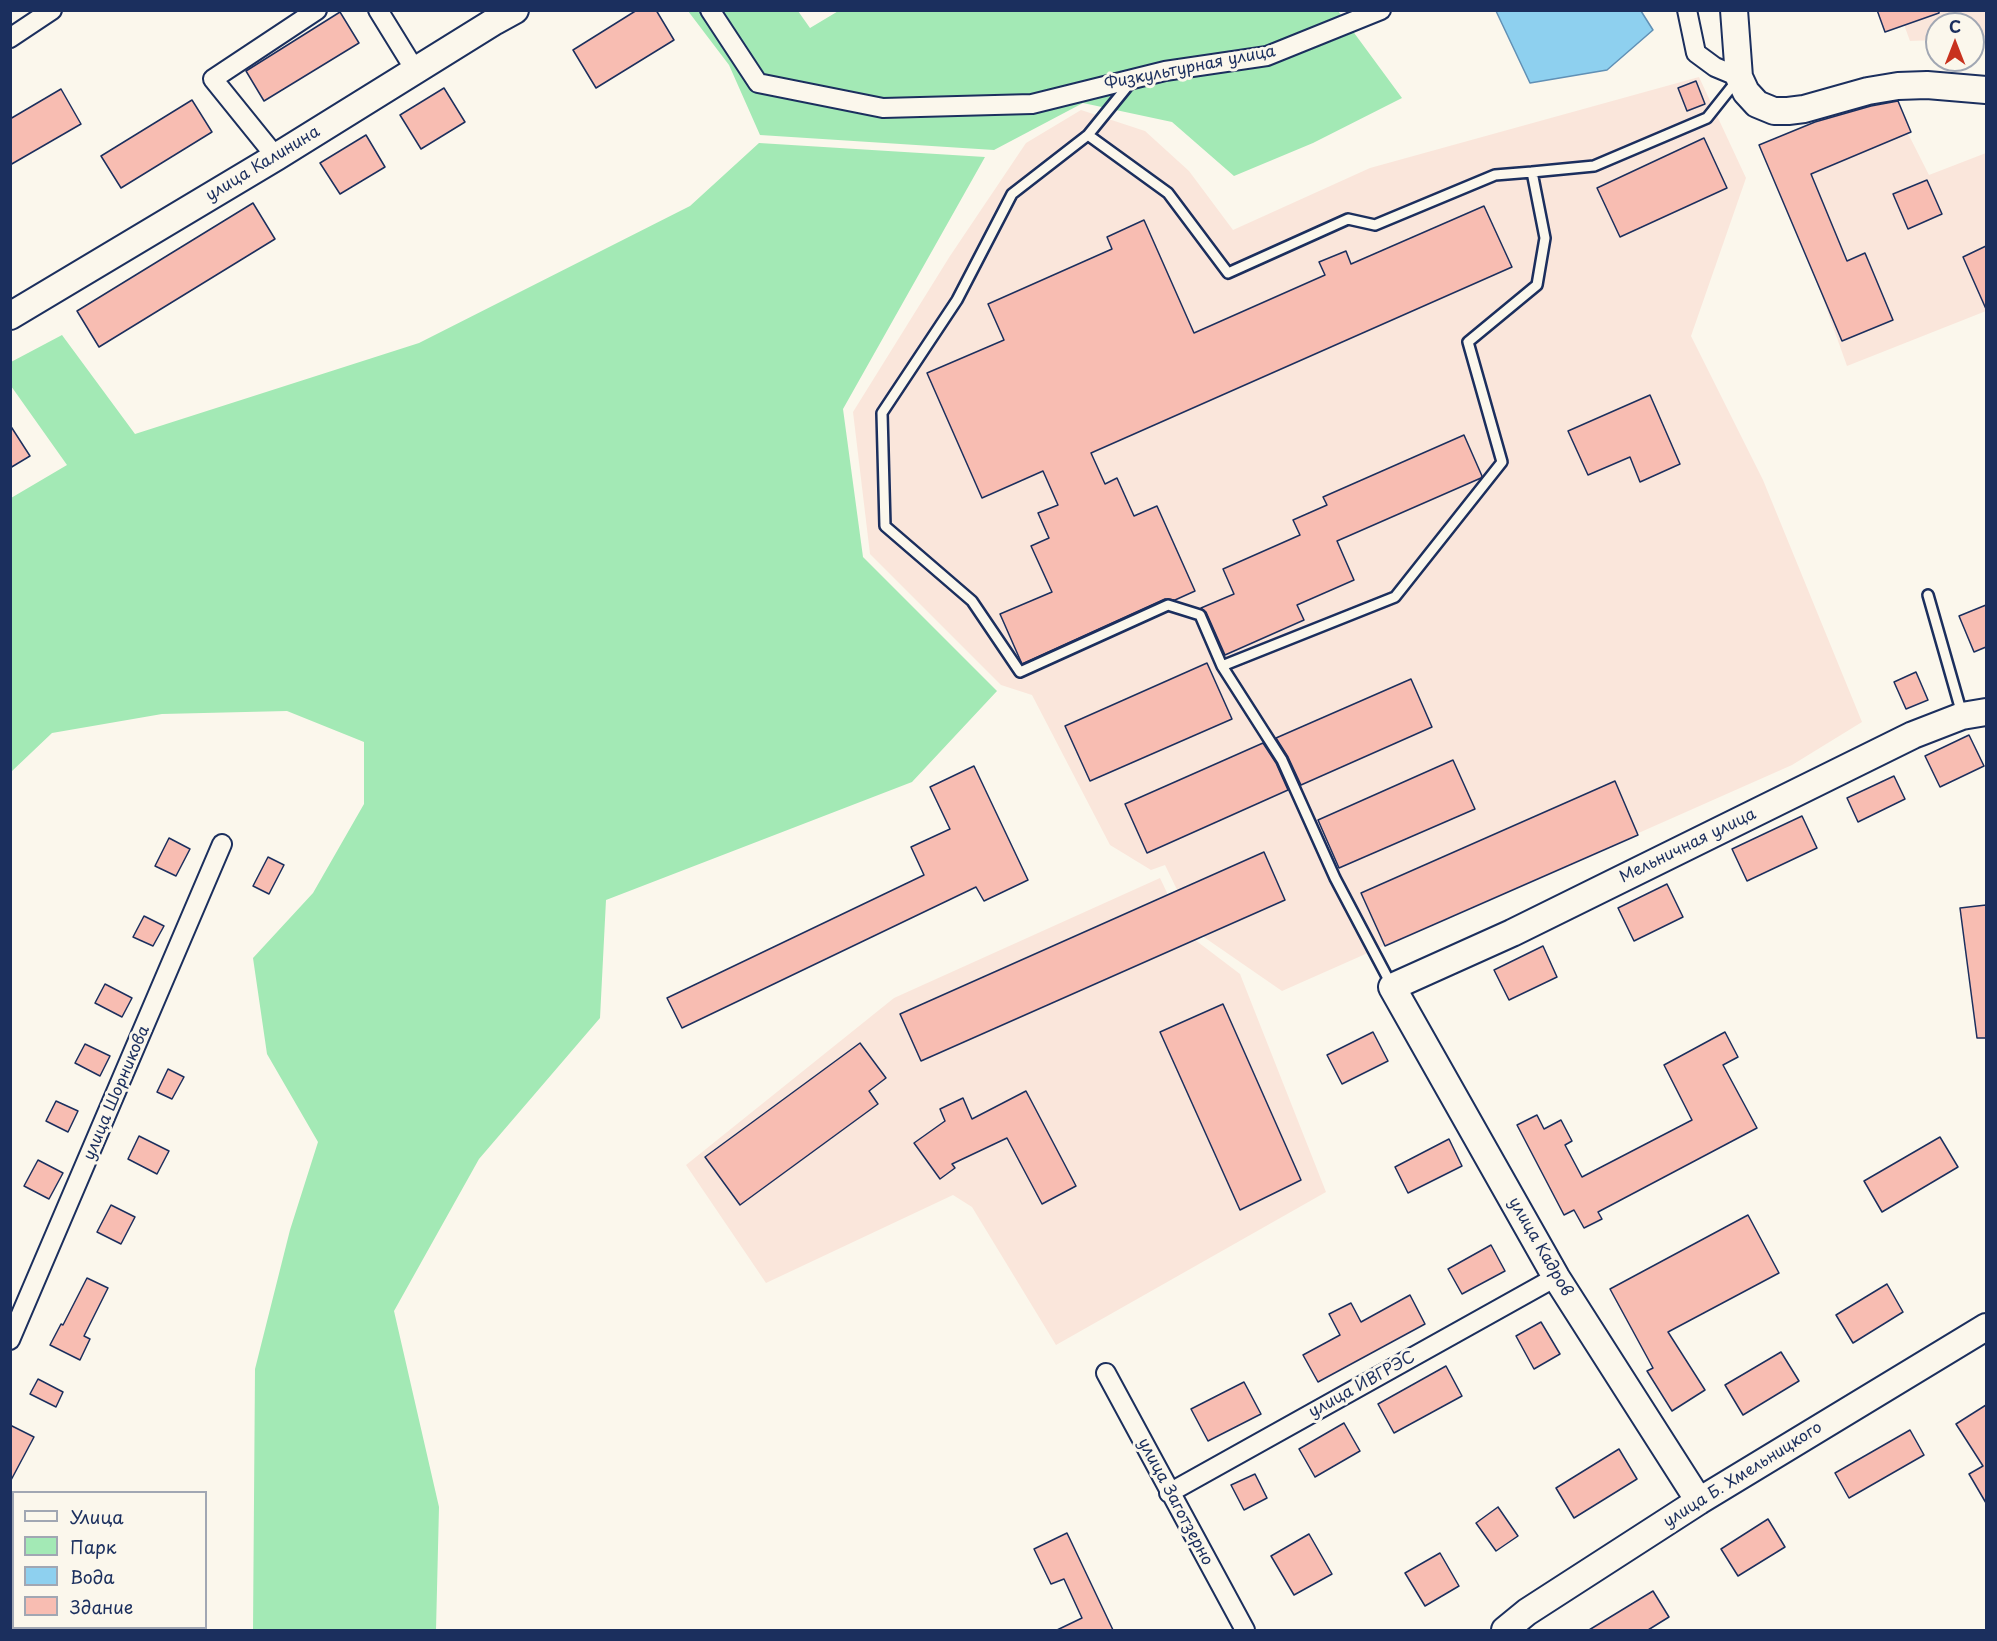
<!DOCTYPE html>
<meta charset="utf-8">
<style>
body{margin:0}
#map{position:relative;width:1997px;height:1641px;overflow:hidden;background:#fbf7ec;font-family:"Playpen Sans",sans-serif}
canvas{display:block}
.frame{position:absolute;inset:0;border:12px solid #1b2f5e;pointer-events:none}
.legend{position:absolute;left:12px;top:1491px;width:195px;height:138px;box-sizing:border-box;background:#fbf7ec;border:2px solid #a1a7b3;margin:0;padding:8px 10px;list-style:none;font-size:18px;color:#1b2f5e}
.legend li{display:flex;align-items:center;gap:12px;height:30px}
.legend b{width:30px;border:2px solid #a1a7b3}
.north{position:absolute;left:1925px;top:12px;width:60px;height:60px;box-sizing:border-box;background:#fbf7ec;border:2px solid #a1a7b3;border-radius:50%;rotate:0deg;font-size:16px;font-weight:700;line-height:24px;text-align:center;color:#1b2f5e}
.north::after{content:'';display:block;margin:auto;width:21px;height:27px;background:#c8321e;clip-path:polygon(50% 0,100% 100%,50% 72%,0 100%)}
</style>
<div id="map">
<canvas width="1997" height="1641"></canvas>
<div class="frame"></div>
<ul class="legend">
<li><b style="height:8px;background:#fbf7ec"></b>Улица</li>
<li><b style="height:16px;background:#a3e9b5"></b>Парк</li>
<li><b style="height:16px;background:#8ed0ef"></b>Вода</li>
<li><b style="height:16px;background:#f8bdb2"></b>Здание</li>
</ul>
<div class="north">С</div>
</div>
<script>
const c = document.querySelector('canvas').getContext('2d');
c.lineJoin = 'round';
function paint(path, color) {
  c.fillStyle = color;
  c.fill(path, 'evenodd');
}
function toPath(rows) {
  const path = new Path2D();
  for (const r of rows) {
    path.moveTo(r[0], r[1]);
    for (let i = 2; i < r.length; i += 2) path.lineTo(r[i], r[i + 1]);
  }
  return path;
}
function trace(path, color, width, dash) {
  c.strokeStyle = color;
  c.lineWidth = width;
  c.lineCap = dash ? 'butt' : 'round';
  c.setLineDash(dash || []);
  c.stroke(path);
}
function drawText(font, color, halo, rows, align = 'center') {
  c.font = font + ' "Playpen Sans",sans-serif';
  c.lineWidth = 6;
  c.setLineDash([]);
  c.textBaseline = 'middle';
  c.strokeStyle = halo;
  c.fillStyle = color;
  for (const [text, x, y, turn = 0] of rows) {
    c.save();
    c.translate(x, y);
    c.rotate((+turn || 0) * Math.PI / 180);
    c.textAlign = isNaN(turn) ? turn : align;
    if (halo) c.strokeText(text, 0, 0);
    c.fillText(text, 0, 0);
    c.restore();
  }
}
const built = toPath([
 [1899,11,1986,11,1986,37,1973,38,1973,24,1937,24,1937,40,1910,41],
 [1699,77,1746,178,1691,336,1763,480,1862,722,1792,765,1282,991,1198,933,1165,865,1151,870,1110,845,1032,695,1001,685,870,554,853,412,950,256,1026,143,1081,110,1145,131,1189,171,1233,230,1370,168],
 [1889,96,1929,175,1986,153,1986,311,1847,366,1771,153],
 [1160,878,1186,933,1240,974,1326,1192,1056,1345,972,1207,953,1195,766,1283,686,1165,894,998]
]);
const green = toPath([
 [840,10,1338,11,1402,98,1313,143,1234,176,1172,122,1083,103,994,150,760,135,729,65,688,11,798,11,810,28],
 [759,143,985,157,843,409,863,557,997,691,912,782,606,900,600,1018,479,1159,394,1311,439,1507,436,1630,253,1630,255,1369,290,1230,318,1142,267,1054,253,958,313,893,364,804,364,742,287,711,162,714,52,733,11,772,11,498,67,465,11,386,11,362,62,335,135,434,419,343,690,206]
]);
const water = toPath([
 [1496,11,1641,11,1653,30,1607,70,1530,83,1496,11]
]);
const building = toPath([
 [637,10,656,10,674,40,596,88,573,50,637,10],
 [1877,10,1939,10,1939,13,1885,32,1877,10],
 [340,12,359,43,264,101,246,71,340,12],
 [1696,81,1705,104,1687,111,1678,88,1696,81],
 [444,88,465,122,421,149,400,115,444,88],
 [61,89,81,124,10,165,10,119,61,89],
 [192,100,212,132,121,188,101,156,192,100],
 [1898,101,1911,132,1811,174,1847,261,1865,253,1893,320,1842,341,1759,145,1815,122,1871,106,1898,101],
 [366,135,385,167,340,194,320,163,366,135],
 [1704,138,1727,188,1620,237,1597,188,1704,138],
 [1927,180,1942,214,1908,229,1893,194,1927,180],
 [253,203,275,239,99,347,77,311,253,203],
 [1484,206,1512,267,1091,453,1105,484,1117,478,1134,516,1157,506,1195,591,1175,600,1165,599,1022,664,1000,614,1052,592,1031,546,1049,538,1038,513,1058,505,1043,471,982,498,927,373,1004,340,988,304,1112,249,1107,237,1144,220,1194,333,1325,275,1319,262,1346,251,1351,264,1484,206],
 [1986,246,1986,309,1963,257,1986,246],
 [1650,395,1680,464,1640,482,1630,457,1588,475,1568,431,1650,395],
 [10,425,30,456,10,468,10,425],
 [1464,435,1482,476,1481,478,1337,541,1354,580,1297,605,1304,620,1225,655,1206,612,1201,608,1234,594,1223,569,1300,535,1293,520,1327,505,1323,497,1464,435],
 [1986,605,1986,647,1974,652,1959,616,1986,605],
 [1207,663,1232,719,1090,781,1065,726,1207,663],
 [1916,672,1928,700,1906,709,1894,682,1916,672],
 [1411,679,1432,727,1301,785,1288,757,1276,738,1411,679],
 [1969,735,1984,766,1940,787,1925,756,1969,735],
 [1263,743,1276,763,1288,790,1147,853,1125,804,1263,743],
 [1453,760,1475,809,1339,868,1318,820,1453,760],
 [974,766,1028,880,984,901,976,887,682,1028,667,998,924,875,911,847,950,829,930,787,974,766],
 [1894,776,1905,799,1858,822,1847,798,1894,776],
 [1615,781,1638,835,1385,946,1361,893,1615,781],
 [1802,816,1817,848,1747,881,1732,849,1802,816],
 [169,838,190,849,176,876,155,866,169,838],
 [1264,852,1285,900,921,1061,900,1014,1264,852],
 [268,857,284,865,269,894,253,886,268,857],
 [1667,884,1683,917,1634,941,1618,908,1667,884],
 [1986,905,1986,1038,1977,1038,1960,908,1986,905],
 [144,916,164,926,153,946,133,937,144,916],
 [1543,946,1557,977,1509,1000,1494,970,1543,946],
 [105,984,132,998,122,1017,95,1003,105,984],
 [1223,1004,1301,1180,1240,1210,1160,1032,1223,1004],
 [1373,1032,1388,1061,1342,1084,1327,1055,1373,1032],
 [1725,1032,1738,1057,1723,1065,1757,1128,1598,1212,1602,1219,1584,1228,1574,1210,1564,1215,1517,1125,1537,1115,1544,1129,1561,1120,1572,1141,1565,1145,1582,1177,1692,1120,1664,1065,1725,1032],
 [860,1043,886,1078,869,1091,878,1104,740,1205,705,1157,860,1043],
 [85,1044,110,1056,100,1076,75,1063,85,1044],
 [168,1069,184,1077,172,1099,157,1092,168,1069],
 [1026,1091,1076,1186,1042,1204,1007,1138,952,1164,955,1168,940,1179,914,1143,945,1121,940,1109,963,1098,972,1119,1026,1091],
 [56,1101,78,1111,68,1132,46,1121,56,1101],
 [139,1136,169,1151,157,1174,128,1159,139,1136],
 [1940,1137,1958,1167,1882,1212,1864,1181,1940,1137],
 [1449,1139,1462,1166,1408,1193,1395,1167,1449,1139],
 [38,1160,63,1173,49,1199,24,1186,38,1160],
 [111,1205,135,1217,121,1244,97,1232,111,1205],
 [1748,1215,1779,1273,1668,1332,1705,1390,1672,1411,1647,1371,1653,1368,1610,1289,1748,1215],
 [1491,1245,1505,1271,1462,1294,1448,1269,1491,1245],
 [87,1278,108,1288,84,1336,90,1339,80,1360,50,1345,61,1324,63,1325,87,1278],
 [1887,1284,1903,1312,1853,1343,1836,1315,1887,1284],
 [1410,1295,1425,1324,1318,1382,1303,1355,1340,1335,1329,1314,1351,1303,1361,1322,1410,1295],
 [1541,1322,1560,1354,1534,1369,1516,1336,1541,1322],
 [1781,1352,1799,1381,1743,1415,1725,1385,1781,1352],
 [1446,1366,1462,1396,1394,1433,1378,1404,1446,1366],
 [38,1379,63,1392,56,1407,30,1394,38,1379],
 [1244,1382,1261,1414,1208,1441,1191,1409,1244,1382],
 [1986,1405,1986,1503,1969,1474,1983,1466,1956,1424,1986,1405],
 [1344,1423,1360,1451,1315,1477,1299,1449,1344,1423],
 [10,1425,34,1437,10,1482,10,1425],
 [1910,1430,1924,1455,1849,1498,1835,1473,1910,1430],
 [1619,1449,1637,1479,1574,1518,1556,1488,1619,1449],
 [1255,1474,1267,1498,1244,1510,1231,1485,1255,1474],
 [1498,1507,1518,1536,1496,1551,1476,1523,1498,1507],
 [1768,1519,1785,1547,1738,1576,1721,1549,1768,1519],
 [1067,1533,1113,1630,1057,1630,1082,1618,1064,1579,1051,1584,1034,1549,1067,1533],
 [1309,1534,1332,1574,1294,1595,1271,1556,1309,1534],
 [1440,1553,1459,1586,1425,1606,1405,1573,1440,1553],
 [1653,1591,1669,1617,1648,1630,1589,1630,1653,1591]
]);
const lane = toPath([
 [1131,82,1088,135,1012,194,957,300,882,413,885,526,972,601,1020,672,1168,605,1200,615,1222,666,1282,760,1335,878,1392,986],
 [1088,135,1168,193,1228,273,1348,219,1375,225,1495,175,1532,172],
 [1928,595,1962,714],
 [1222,666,1395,597,1502,462,1468,342,1537,285,1545,238,1532,172,1594,166,1707,118,1738,79]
]);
const street = toPath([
 [378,10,415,70],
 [710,10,758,83,883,108,1032,104,1165,71,1267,56,1381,10],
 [1687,10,1696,53,1715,67,1739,77],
 [10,38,52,10],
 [276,157,213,79,317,10],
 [10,1340,222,844],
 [1106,1373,1245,1630],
 [1169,1493,1556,1277]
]);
const secondary = toPath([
 [1734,10,1739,77,1746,92,1757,104,1774,111,1788,111,1804,109,1868,91,1898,86,1927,85,1986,90],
 [10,316,276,157,495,21,515,10],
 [1699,1501,1556,1277,1392,987,1512,933,1913,735,1962,716,1986,712],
 [1505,1630,1527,1612,1699,1501,1986,1327]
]);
const streetNames = [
 ["Физкультурная улица",1190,68,-11],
 ["улица Калинина",263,164,-31],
 ["Мельничная улица",1688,846,-26],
 ["улица Шорникова",117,1093,-67],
 ["улица Кадров",1540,1247,60],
 ["улица ИВГРЭС",1362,1385,-29],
 ["улица Б. Хмельницкого",1743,1475,-32],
 ["улица Заготзерно",1175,1502,62]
];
paint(built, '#fae6db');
paint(green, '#a3e9b5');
paint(water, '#8ed0ef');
trace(water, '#6090b5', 1.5);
paint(building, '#f8bdb2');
trace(building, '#1b2f5e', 1.5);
trace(lane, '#1b2f5e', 14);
trace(street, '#1b2f5e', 22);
trace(secondary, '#1b2f5e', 30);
trace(lane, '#fbf7ec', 9);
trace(street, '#fbf7ec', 18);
trace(secondary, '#fbf7ec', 26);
drawText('16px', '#1b2f5e', '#fbf7ec', streetNames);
</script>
